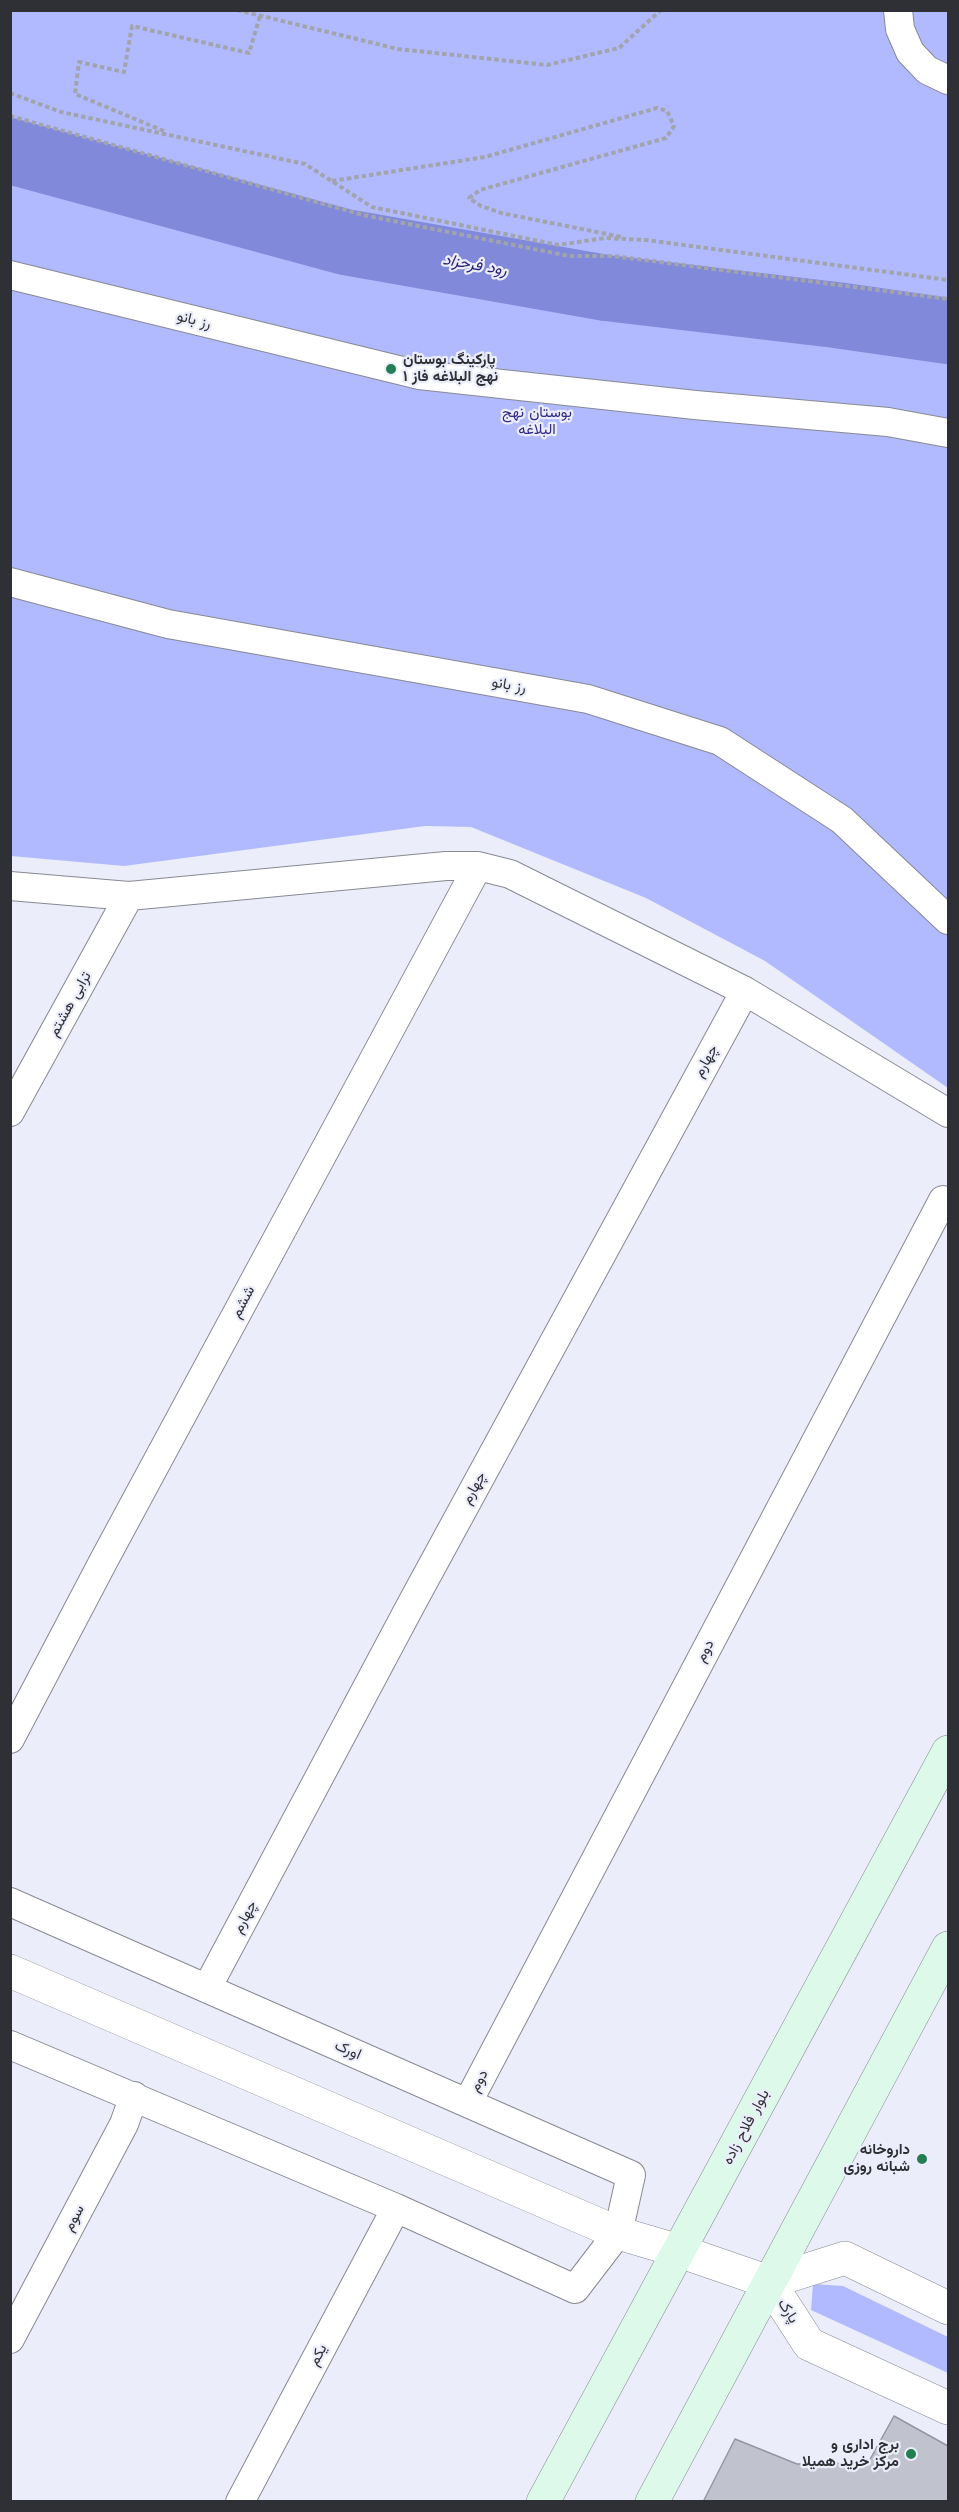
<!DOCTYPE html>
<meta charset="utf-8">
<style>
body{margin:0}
#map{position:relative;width:959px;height:2512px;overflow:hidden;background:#ebeefa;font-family:"Work Sans",sans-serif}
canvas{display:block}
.frame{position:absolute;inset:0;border:12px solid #2f3035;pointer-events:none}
</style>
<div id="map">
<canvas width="959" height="2512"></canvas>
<div class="frame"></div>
</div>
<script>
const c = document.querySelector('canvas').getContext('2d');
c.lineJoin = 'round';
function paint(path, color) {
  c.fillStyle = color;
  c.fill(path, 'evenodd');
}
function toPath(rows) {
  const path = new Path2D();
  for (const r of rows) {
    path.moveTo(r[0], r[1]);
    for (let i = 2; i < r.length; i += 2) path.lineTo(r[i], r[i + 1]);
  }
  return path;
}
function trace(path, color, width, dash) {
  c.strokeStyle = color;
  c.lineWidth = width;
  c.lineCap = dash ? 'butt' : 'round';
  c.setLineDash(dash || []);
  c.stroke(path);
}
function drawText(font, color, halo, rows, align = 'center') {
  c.font = font + ' "Work Sans",Vazirmatn,sans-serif';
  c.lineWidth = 4.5;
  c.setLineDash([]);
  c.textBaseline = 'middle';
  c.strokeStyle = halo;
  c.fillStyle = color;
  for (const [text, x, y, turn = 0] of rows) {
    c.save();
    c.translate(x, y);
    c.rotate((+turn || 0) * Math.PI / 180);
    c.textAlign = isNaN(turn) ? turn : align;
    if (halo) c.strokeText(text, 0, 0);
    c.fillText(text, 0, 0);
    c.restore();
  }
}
const green = toPath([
 [10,11,948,11,948,1088,765,961,646,898,471,827,425,826,124,866,11,856],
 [813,2284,843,2286,948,2337,948,2373,811,2310]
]);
const river = toPath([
 [10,151,345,242,606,288,836,315,948,331]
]);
const building = toPath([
 [894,2416,948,2446,948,2502,703,2502,735,2439,797,2464,868,2463,894,2416]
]);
const path = toPath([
 [237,10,398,49,547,65,619,48,661,10],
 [10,93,61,112,305,164,372,207,558,245,605,238,646,240,948,280],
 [10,116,363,215,569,256,613,256,948,299],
 [164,131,75,94,79,62,124,72,132,26,249,53,260,16],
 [332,181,485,157,657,108,667,111,674,126,666,138,480,190,469,198,481,206,501,213,622,237]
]);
const minor = toPath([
 [898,10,900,29,910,52,927,70,948,80],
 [10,275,419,375,695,405,888,422,948,433],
 [10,582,168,624,588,699,720,741,842,820,948,920],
 [10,886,129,896,446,866,478,866,510,874,745,991,948,1113],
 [10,1112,129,896],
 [10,1739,104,1560,478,866],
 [10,1902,631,2175,618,2233,575,2289,396,2208,10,2045],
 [207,1988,413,1601,745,991],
 [468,2102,943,1200],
 [10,2339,124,2124,134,2096],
 [240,2502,396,2208]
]);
const tertiary = toPath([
 [10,1971,618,2233,679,2251,769,2282],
 [769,2282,809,2344,948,2408],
 [769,2282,845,2258,948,2308]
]);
const secondary = toPath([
 [543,2502,948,1752],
 [652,2502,948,1948]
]);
const markers = [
 [391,369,6,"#257e53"],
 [922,2159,6,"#257e53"],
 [911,2454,6,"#257e53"]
];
const streetNames = [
 ["رز بانو",194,320,14],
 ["رز بانو",509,685,10],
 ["ترابی هشتم",70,1004,-61],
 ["چهارم",706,1061,-61],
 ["ششم",243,1302,-62],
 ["چهارم",474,1488,-61],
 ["دوم",705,1651,-62],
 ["چهارم",245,1917,-62],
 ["اورک",348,2050,24],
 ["دوم",479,2081,-62],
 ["بلوار فلاح زاده",746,2127,-62],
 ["سوم",74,2218,-62],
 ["پارک",788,2311,57],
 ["یکم",318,2355,-62]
];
const poiNames = [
 ["پارکینگ بوستان",403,360,"left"],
 ["نهج البلاغه فاز ۱",403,377,"left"],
 ["داروخانه",910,2150],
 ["شبانه روزی",910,2167],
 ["برج اداری و",899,2445],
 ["مرکز خرید همیلا",899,2462]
];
const parkNames = [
 ["بوستان نهج",537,413],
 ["البلاغه",537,430]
];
const waterNames = [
 ["رود فرحزاد",475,265,10]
];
paint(green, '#b1bafe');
trace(river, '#8189da', 66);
paint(building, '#c0c2ce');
trace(building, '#9496a1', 1.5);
trace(minor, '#878993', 30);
trace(tertiary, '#878993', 34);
trace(secondary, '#878993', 34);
trace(path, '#a1a4ad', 4, [4.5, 3]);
trace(minor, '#fff', 28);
trace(tertiary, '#fff', 33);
trace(secondary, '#dcf9e9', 33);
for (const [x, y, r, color] of markers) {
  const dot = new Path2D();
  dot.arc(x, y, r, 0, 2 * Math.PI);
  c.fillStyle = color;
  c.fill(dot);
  trace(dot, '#ebeefa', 2);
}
drawText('15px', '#2f3035', '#ebeefa', streetNames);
drawText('bold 15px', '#2f3035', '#ebeefa', poiNames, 'right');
drawText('15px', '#302a89', '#ebeefa', parkNames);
drawText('italic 16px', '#271d7b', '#ebeefa', waterNames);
</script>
